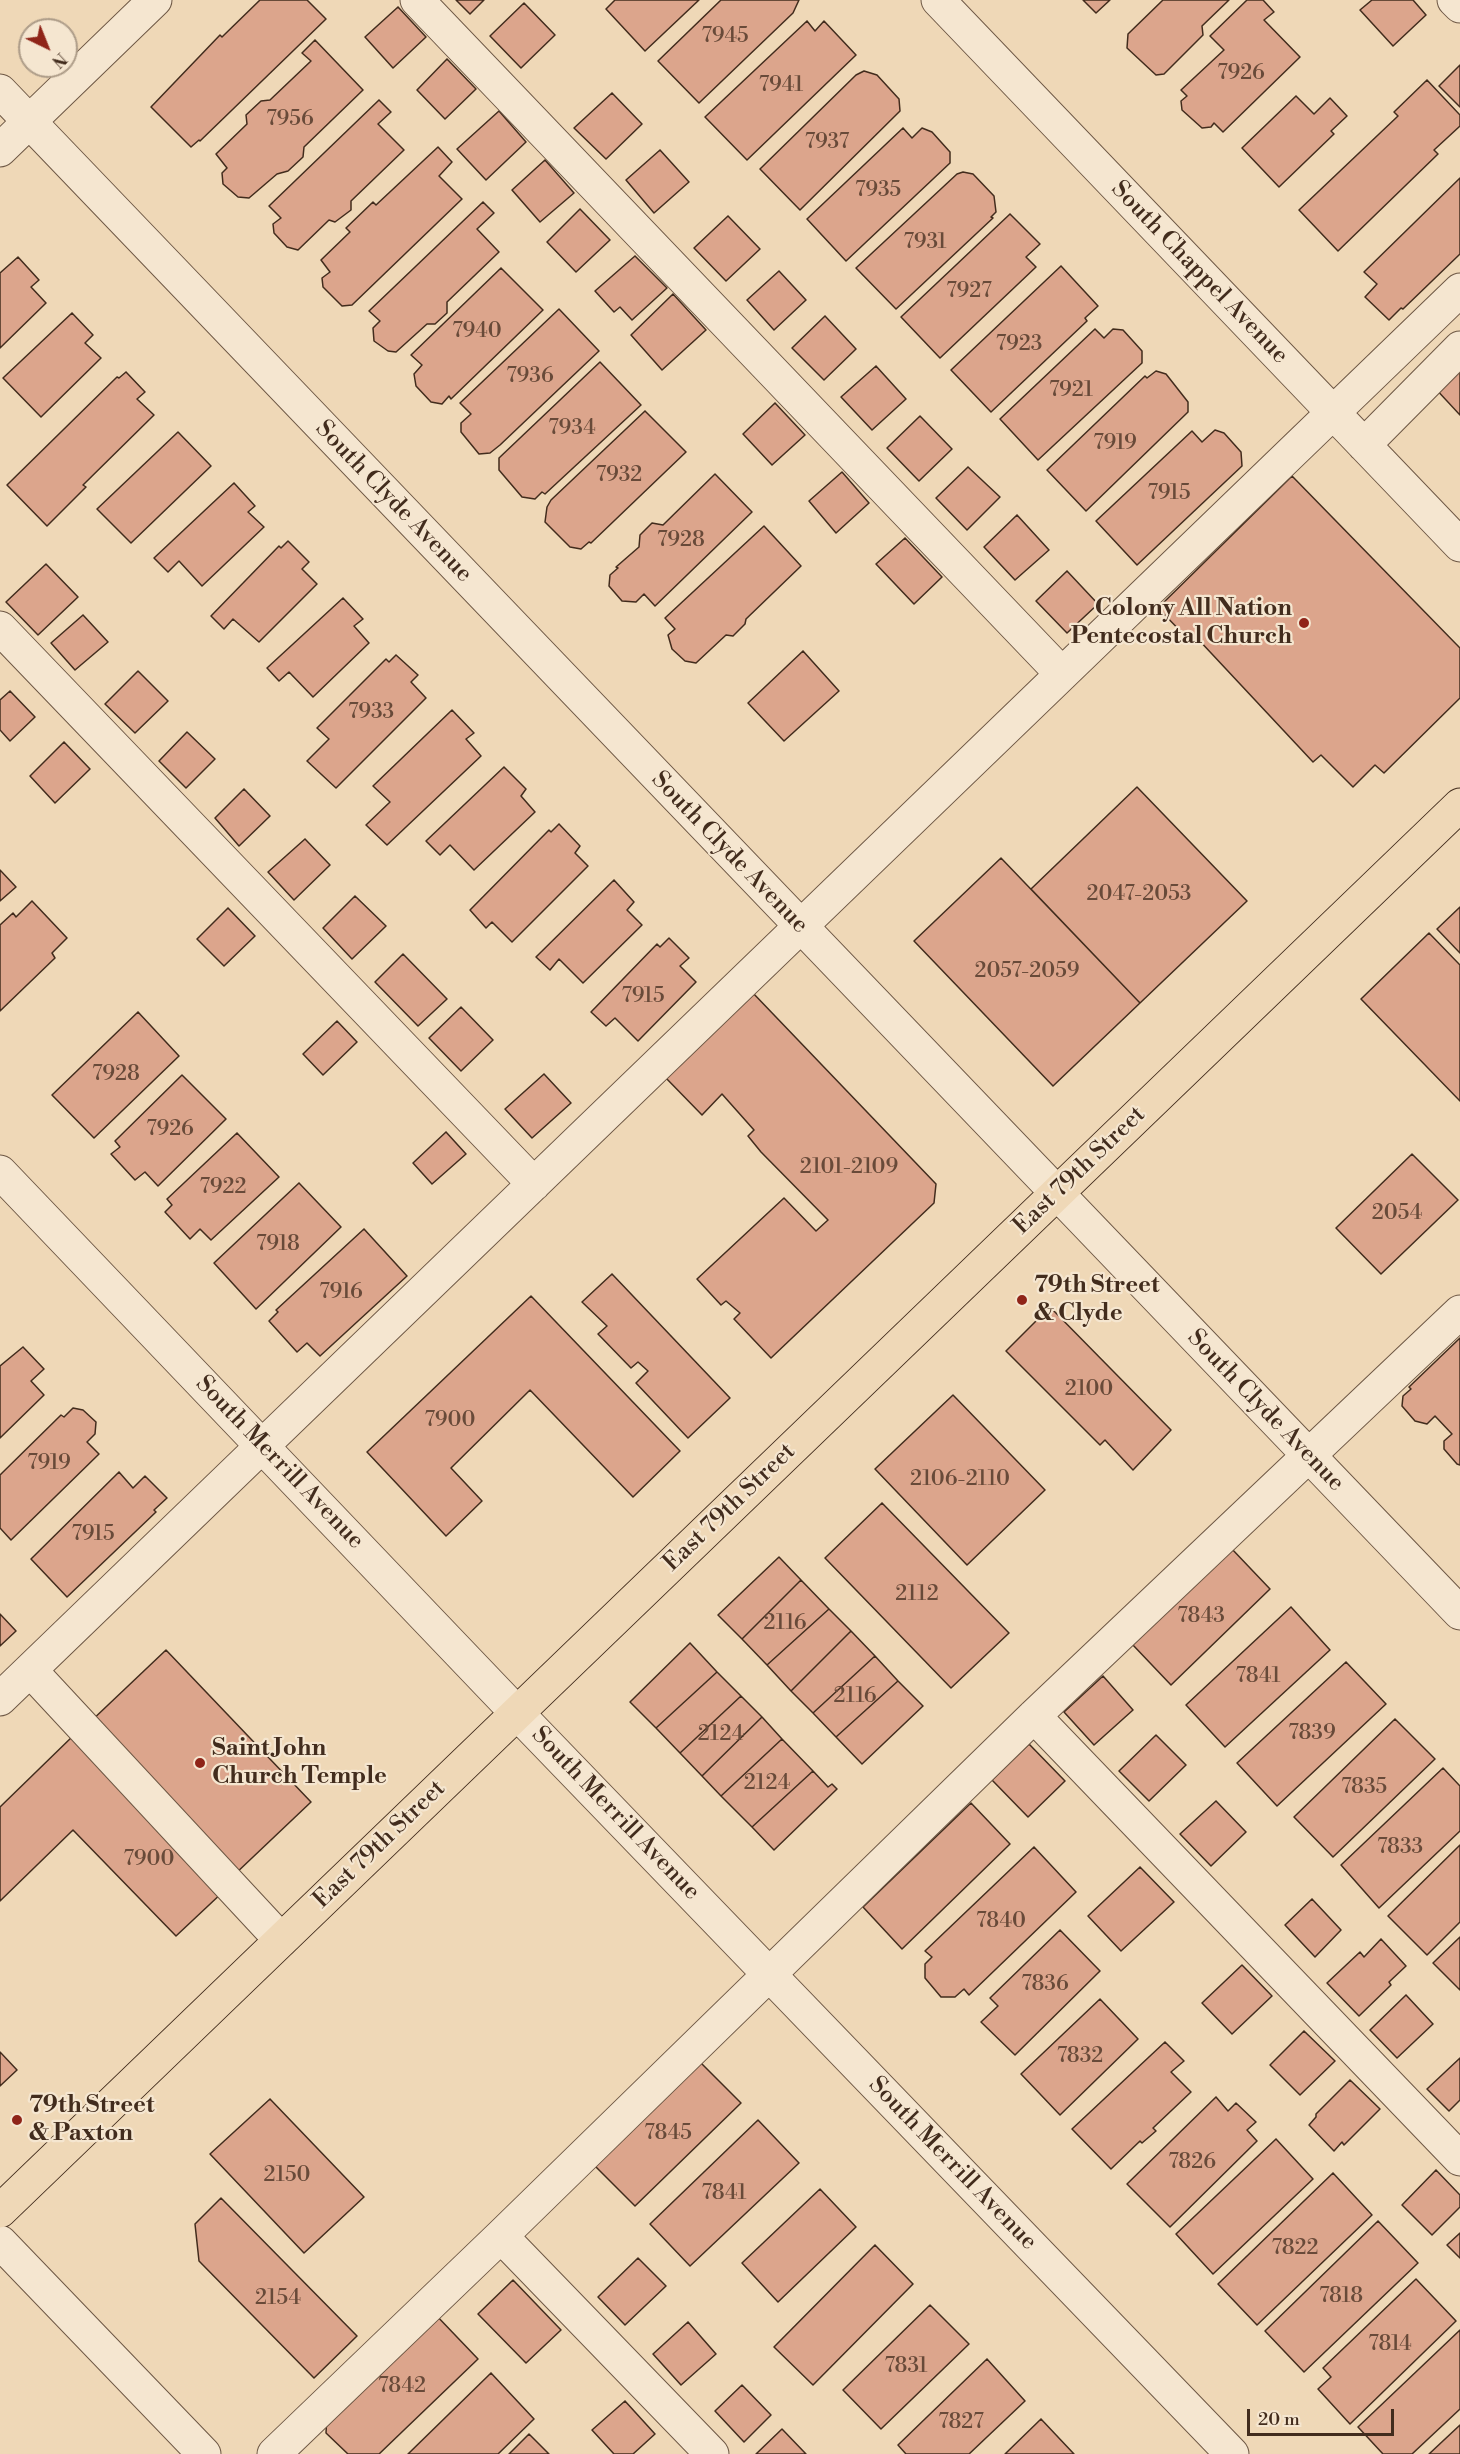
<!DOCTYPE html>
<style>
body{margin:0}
#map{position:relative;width:1460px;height:2454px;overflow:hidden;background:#efd8b7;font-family:"Libre Bodoni",serif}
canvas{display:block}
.north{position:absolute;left:18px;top:18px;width:60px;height:60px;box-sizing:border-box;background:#f5e6d0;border:2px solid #ad9c88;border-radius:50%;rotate:137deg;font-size:16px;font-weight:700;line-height:24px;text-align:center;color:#422c1d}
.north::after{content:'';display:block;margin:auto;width:21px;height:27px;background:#8f2418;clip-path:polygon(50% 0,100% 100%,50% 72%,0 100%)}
.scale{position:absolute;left:1247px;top:2409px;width:147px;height:27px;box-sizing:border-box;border:3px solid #422c1d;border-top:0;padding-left:8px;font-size:18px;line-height:21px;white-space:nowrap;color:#422c1d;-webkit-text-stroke:4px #f5e6d0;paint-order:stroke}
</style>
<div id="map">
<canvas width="1460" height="2454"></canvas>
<div class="north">N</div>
<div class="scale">20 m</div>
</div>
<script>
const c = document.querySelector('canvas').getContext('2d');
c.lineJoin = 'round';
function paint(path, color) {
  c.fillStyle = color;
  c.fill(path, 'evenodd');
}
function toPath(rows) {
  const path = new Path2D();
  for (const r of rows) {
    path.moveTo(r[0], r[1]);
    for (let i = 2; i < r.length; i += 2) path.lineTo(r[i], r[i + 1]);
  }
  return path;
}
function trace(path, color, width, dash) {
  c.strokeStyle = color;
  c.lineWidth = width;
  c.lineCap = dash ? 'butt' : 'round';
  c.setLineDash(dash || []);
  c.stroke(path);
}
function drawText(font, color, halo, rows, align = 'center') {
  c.font = font + ' "Libre Bodoni",serif';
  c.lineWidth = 4.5;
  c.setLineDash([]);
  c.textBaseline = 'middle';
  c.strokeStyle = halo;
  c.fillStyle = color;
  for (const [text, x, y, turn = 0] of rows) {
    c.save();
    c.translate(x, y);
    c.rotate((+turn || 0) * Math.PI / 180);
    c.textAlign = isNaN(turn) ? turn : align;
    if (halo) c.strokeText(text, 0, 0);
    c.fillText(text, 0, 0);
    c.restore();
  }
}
const building = toPath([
 [260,0,307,0,326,19,200,141,199,140,191,147,151,107,220,35,222,37,260,0],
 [456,0,484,0,470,14,456,0],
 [615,0,699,0,645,51,606,9,615,0],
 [721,0,799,0,793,13,699,103,658,61,721,0],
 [1083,0,1110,0,1096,13,1083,0],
 [1163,0,1229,0,1202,26,1203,35,1164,74,1156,75,1127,48,1128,34,1163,0],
 [1247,0,1263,0,1274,12,1264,20,1300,57,1223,132,1214,123,1211,127,1202,128,1182,110,1181,101,1187,96,1181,90,1224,50,1210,36,1247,0],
 [1372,0,1413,0,1426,15,1393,46,1360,10,1372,0],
 [524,3,555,35,521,68,490,36,524,3],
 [398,7,426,37,393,68,365,37,398,7],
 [807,21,815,31,824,21,856,55,747,160,705,117,807,21],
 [315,40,363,90,304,147,303,157,288,171,277,174,249,198,238,197,223,184,222,173,227,168,216,154,247,124,246,115,261,101,270,100,311,61,302,53,315,40],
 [447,59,476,89,445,119,417,90,447,59],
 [1460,65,1460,107,1439,86,1460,65],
 [864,71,877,75,899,99,900,111,800,210,760,169,856,75,864,71],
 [1427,80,1460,115,1460,126,1434,150,1438,154,1338,251,1299,210,1398,116,1394,112,1427,80],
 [612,93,642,124,606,159,574,128,612,93],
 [1296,96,1314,114,1330,98,1347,116,1331,131,1334,134,1279,187,1242,148,1296,96],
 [379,100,391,112,378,124,404,150,351,201,351,210,335,222,329,220,298,250,287,247,274,233,273,224,281,218,269,206,379,100],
 [499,111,526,142,486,180,457,149,499,111],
 [903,128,912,138,922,128,932,132,950,152,950,163,846,261,807,219,903,128],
 [438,147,452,162,439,176,462,199,352,305,342,306,323,287,322,278,330,272,321,260,350,232,346,228,373,202,376,205,438,147],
 [660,150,689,182,654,213,626,180,660,150],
 [545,160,574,193,540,222,512,190,545,160],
 [963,172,973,174,994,196,996,212,991,217,993,218,896,309,856,268,957,174,963,172],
 [1460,178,1460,254,1403,309,1401,308,1389,320,1365,297,1377,284,1364,272,1460,178],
 [483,202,494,213,477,229,499,252,447,302,447,313,435,324,427,324,396,352,388,351,374,341,373,328,380,321,369,311,483,202],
 [580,209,610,240,576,272,547,242,580,209],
 [1010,214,1040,244,1026,257,1036,267,940,358,901,317,1010,214],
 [728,216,760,249,726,281,694,248,728,216],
 [635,256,667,288,632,320,620,307,614,312,595,291,635,256],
 [18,257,39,280,31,287,46,303,0,348,0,273,18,257],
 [1061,266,1098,306,1085,318,1087,321,991,412,951,370,1061,266],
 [501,268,543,310,451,399,449,396,442,404,431,402,416,386,414,374,422,365,411,355,501,268],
 [779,271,806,300,774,330,747,300,779,271],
 [673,294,706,330,662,370,631,335,673,294],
 [559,309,599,351,500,445,490,453,479,454,461,432,461,423,471,414,460,403,559,309],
 [72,313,93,335,85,343,101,358,41,417,3,378,72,313],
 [825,316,856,349,824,380,792,348,825,316],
 [1095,329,1104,338,1113,329,1123,330,1142,351,1142,363,1038,460,1000,419,1095,329],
 [600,362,641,405,545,494,542,492,535,499,522,497,499,470,499,458,600,362],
 [1460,362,1460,415,1434,387,1460,362],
 [876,366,906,399,872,430,841,397,876,366],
 [1156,371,1166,374,1188,402,1188,412,1086,511,1047,470,1145,376,1147,378,1156,371],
 [126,372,145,392,137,399,154,415,83,485,86,487,47,526,7,485,117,377,119,378,126,372],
 [775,403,805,435,772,465,743,434,775,403],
 [645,411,686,452,591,543,589,542,581,549,570,547,545,522,547,507,551,500,645,411],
 [920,416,952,449,919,481,887,448,920,416],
 [1215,430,1224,433,1241,452,1242,466,1137,565,1096,521,1192,431,1202,442,1215,430],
 [178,432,211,466,131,543,97,509,178,432],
 [968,467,1000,497,967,530,936,498,968,467],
 [842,472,869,503,836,533,809,501,842,472],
 [715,474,752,512,655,606,644,594,636,602,622,601,609,586,610,575,618,568,616,567,639,547,640,535,652,523,663,525,715,474],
 [1292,476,1460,648,1460,698,1384,773,1375,765,1353,787,1321,755,1313,762,1197,638,1192,643,1158,608,1292,476],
 [234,483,255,506,248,512,264,527,202,586,179,561,168,572,154,558,234,483],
 [1017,515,1049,550,1015,580,984,547,1017,515],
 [764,526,801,566,746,619,745,624,733,636,726,635,696,663,685,661,672,649,668,635,675,629,665,618,764,526],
 [905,538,942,577,914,604,876,564,905,538],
 [288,541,309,562,302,569,317,584,259,642,233,619,224,629,211,616,279,546,281,548,288,541],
 [46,564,78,597,38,635,6,602,46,564],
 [1067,571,1098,604,1067,633,1036,601,1067,571],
 [343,598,363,619,354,626,369,643,313,697,289,672,279,681,267,668,343,598],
 [83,615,108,642,75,670,51,643,83,615],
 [803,651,839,691,784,741,748,703,803,651],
 [396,655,418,675,411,682,426,698,336,788,307,761,329,739,317,728,386,659,389,662,396,655],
 [138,671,168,701,135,733,105,704,138,671],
 [10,691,35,717,10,741,0,730,0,700,10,691],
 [452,710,474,733,466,739,481,756,387,845,366,825,390,802,373,786,452,710],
 [187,732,215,759,186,788,159,761,187,732],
 [64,742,90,769,55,803,30,776,64,742],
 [504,767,526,789,521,796,535,812,474,870,450,845,440,855,426,841,504,767],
 [1137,787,1247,901,1140,1003,1031,889,1137,787],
 [244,789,270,816,239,846,215,818,244,789],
 [559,824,580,846,575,853,588,866,512,942,492,922,486,928,470,910,549,830,551,832,559,824],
 [305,839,330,865,294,900,268,872,305,839],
 [1001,858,1140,1003,1053,1086,914,941,1001,858],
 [0,870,16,887,0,901,0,870],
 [614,880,634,902,627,910,642,925,583,983,559,959,550,970,536,957,614,880],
 [355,896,386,926,352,959,323,928,355,896],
 [32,901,67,938,52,953,55,958,0,1011,0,925,13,913,16,917,32,901],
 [1460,907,1460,953,1437,929,1460,907],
 [228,908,255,936,224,966,197,939,228,908],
 [1429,933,1460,965,1460,1101,1361,999,1429,933],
 [669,938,689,958,680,966,696,982,638,1041,615,1018,606,1026,591,1012,657,944,660,947,669,938],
 [403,954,447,999,418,1026,375,982,403,954],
 [752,992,936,1184,934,1203,771,1358,734,1319,740,1313,726,1301,721,1305,697,1279,784,1198,816,1231,828,1220,761,1152,748,1136,754,1130,722,1094,702,1115,664,1076,752,992],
 [461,1007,493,1040,461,1071,429,1038,461,1007],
 [138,1012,179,1056,94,1138,52,1095,138,1012],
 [337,1021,357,1042,323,1075,303,1054,337,1021],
 [544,1074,571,1103,532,1138,505,1109,544,1074],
 [182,1075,226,1119,158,1186,145,1172,135,1180,111,1154,120,1147,115,1141,182,1075],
 [446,1132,466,1154,432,1184,413,1163,446,1132],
 [237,1133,279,1177,211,1240,200,1229,190,1239,165,1212,172,1205,167,1199,237,1133],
 [1412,1154,1458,1200,1381,1274,1336,1228,1412,1154],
 [299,1183,341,1227,256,1309,214,1263,299,1183],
 [364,1229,407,1276,320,1356,307,1343,297,1352,269,1321,278,1312,276,1310,364,1229],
 [612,1274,730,1398,688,1438,636,1383,648,1371,638,1362,631,1368,598,1334,607,1326,582,1302,612,1274],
 [531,1296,680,1451,633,1497,530,1390,451,1468,482,1501,446,1536,367,1452,531,1296],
 [1050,1307,1171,1430,1133,1470,1105,1440,1100,1445,1006,1351,1050,1307],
 [1460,1338,1460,1465,1457,1464,1444,1449,1444,1441,1452,1434,1435,1416,1427,1424,1415,1421,1402,1406,1403,1396,1411,1389,1409,1387,1460,1338],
 [23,1347,44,1369,31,1381,44,1395,0,1438,0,1366,23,1347],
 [953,1395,1045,1490,967,1565,875,1469,953,1395],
 [73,1408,83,1410,96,1422,95,1434,87,1442,99,1454,11,1540,0,1528,0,1475,61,1415,64,1417,73,1408],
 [119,1472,133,1488,145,1476,167,1498,154,1510,156,1512,67,1597,31,1559,119,1472],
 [882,1503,1009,1633,951,1688,825,1558,882,1503],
 [1231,1548,1270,1589,1171,1685,1132,1644,1231,1548],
 [779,1557,801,1580,742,1639,718,1615,779,1557],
 [801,1580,829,1609,767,1665,742,1639,801,1580],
 [1291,1607,1330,1650,1225,1747,1186,1705,1291,1607],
 [829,1609,851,1631,791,1691,767,1665,829,1609],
 [0,1614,16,1631,0,1646,0,1614],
 [851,1631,875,1656,813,1713,791,1691,851,1631],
 [690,1643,717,1672,656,1728,630,1702,690,1643],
 [166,1650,311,1802,233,1876,88,1724,166,1650],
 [875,1656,898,1681,836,1737,813,1713,875,1656],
 [1346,1662,1386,1704,1277,1806,1237,1763,1346,1662],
 [717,1672,741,1696,680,1753,656,1728,717,1672],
 [1103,1676,1133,1710,1094,1745,1064,1712,1103,1676],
 [898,1681,923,1706,862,1764,836,1737,898,1681],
 [741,1696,762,1717,702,1776,680,1753,741,1696],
 [762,1717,782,1739,721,1796,702,1776,762,1717],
 [1395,1719,1435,1759,1333,1857,1294,1817,1395,1719],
 [75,1734,225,1890,176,1936,73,1830,0,1901,0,1807,75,1734],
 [1156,1735,1186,1765,1149,1801,1119,1771,1156,1735],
 [782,1739,813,1771,752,1827,721,1796,782,1739],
 [1029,1744,1065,1781,1028,1817,992,1780,1029,1744],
 [1443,1768,1460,1786,1460,1831,1379,1908,1341,1865,1443,1768],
 [813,1771,828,1787,832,1784,837,1789,774,1850,752,1827,813,1771],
 [1216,1801,1246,1832,1211,1866,1180,1834,1216,1801],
 [971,1803,1010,1844,902,1949,863,1907,971,1803],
 [1460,1845,1460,1922,1427,1955,1388,1916,1460,1845],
 [1034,1847,1076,1892,969,1995,964,1989,955,1997,941,1997,925,1978,925,1964,932,1957,925,1951,1034,1847],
 [1140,1867,1174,1902,1121,1951,1088,1916,1140,1867],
 [1312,1899,1341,1930,1315,1957,1285,1925,1312,1899],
 [1060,1930,1100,1971,1015,2055,981,2022,998,2006,990,1998,1060,1930],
 [1460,1937,1460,1990,1433,1963,1460,1937],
 [1381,1939,1406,1966,1389,1982,1391,1985,1359,2016,1327,1983,1360,1952,1364,1957,1381,1939],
 [1242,1965,1272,1996,1232,2034,1202,2003,1242,1965],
 [1406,1995,1433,2024,1397,2058,1370,2030,1406,1995],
 [1100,1999,1138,2039,1060,2115,1021,2074,1100,1999],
 [1304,2031,1335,2061,1300,2095,1270,2065,1304,2031],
 [1165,2042,1184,2061,1171,2072,1191,2092,1153,2128,1156,2131,1142,2143,1140,2141,1111,2169,1072,2129,1165,2042],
 [0,2052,17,2070,0,2086,0,2052],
 [1460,2058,1460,2100,1449,2111,1427,2089,1460,2058],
 [700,2062,741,2103,635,2206,595,2166,700,2062],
 [1350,2080,1380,2109,1344,2145,1342,2142,1334,2151,1309,2125,1316,2117,1316,2114,1350,2080],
 [1216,2097,1228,2111,1236,2103,1256,2122,1247,2130,1257,2141,1170,2227,1127,2184,1216,2097],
 [270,2099,364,2197,304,2253,210,2154,270,2099],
 [758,2120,799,2163,690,2266,650,2224,758,2120],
 [1276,2139,1313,2179,1213,2274,1176,2234,1276,2139],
 [1436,2170,1460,2195,1460,2207,1432,2235,1402,2205,1436,2170],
 [1333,2173,1372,2215,1257,2325,1218,2284,1333,2173],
 [820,2189,856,2227,778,2302,742,2263,820,2189],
 [221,2198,357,2336,314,2378,199,2261,195,2224,221,2198],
 [1378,2221,1418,2263,1304,2372,1265,2331,1378,2221],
 [1460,2233,1460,2258,1447,2245,1460,2233],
 [875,2245,913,2284,813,2385,774,2347,875,2245],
 [638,2258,666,2286,625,2325,598,2297,638,2258],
 [1416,2279,1456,2321,1350,2424,1318,2389,1331,2377,1323,2368,1416,2279],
 [513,2280,561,2330,526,2363,478,2314,513,2280],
 [930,2305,969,2344,881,2429,843,2390,930,2305],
 [434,2313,478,2359,379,2454,348,2454,326,2433,327,2416,434,2313],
 [688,2322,716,2354,681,2385,653,2354,688,2322],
 [1460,2330,1460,2409,1412,2454,1383,2454,1358,2427,1460,2330],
 [987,2359,1025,2401,969,2454,906,2454,898,2445,987,2359],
 [491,2373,534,2419,498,2454,408,2454,491,2373],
 [742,2385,771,2415,744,2442,715,2411,742,2385],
 [625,2401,655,2434,633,2454,614,2454,592,2430,625,2401],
 [1041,2419,1074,2454,1005,2454,1041,2419],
 [1460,2425,1460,2454,1429,2454,1460,2425],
 [782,2429,806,2454,756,2454,782,2429],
 [529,2434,549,2454,509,2454,529,2434]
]);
const minor = toPath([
 [417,0,1062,674],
 [938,0,1460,545],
 [1454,0,1460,6],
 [0,91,1460,1613],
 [0,150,155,0],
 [1364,445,1460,348],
 [0,628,534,1184],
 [0,1172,517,1713,1232,2454],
 [30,1670,281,1940],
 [0,1699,1460,290],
 [1034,1716,1460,2159],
 [501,2236,712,2454],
 [0,2242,204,2454],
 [274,2454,501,2236,1034,1716,1460,1312]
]);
const major = toPath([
 [0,2211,1460,805]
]);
const markers = [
 [1304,623,6,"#8f2418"],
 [1022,1300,6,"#8f2418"],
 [200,1763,6,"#8f2418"],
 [17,2120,6,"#8f2418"]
];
const numberNames = [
 ["7945",725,37],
 ["7926",1241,74],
 ["7941",781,86],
 ["7956",290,120],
 ["7937",827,143],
 ["7935",878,191],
 ["7931",925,243],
 ["7927",969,292],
 ["7940",477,332],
 ["7923",1019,345],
 ["7936",530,377],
 ["7921",1071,391],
 ["7934",572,429],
 ["7919",1115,444],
 ["7932",619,476],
 ["7915",1169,494],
 ["7928",681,541],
 ["7933",371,713],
 ["2047-2053",1139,895],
 ["2057-2059",1027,972],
 ["7915",643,997],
 ["7928",116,1075],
 ["7926",170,1130],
 ["2101-2109",849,1168],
 ["7922",223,1188],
 ["2054",1397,1214],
 ["7918",278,1245],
 ["7916",341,1293],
 ["2100",1089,1390],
 ["7900",450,1421],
 ["7919",49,1464],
 ["2106-2110",960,1480],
 ["7915",93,1535],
 ["2112",917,1595],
 ["7843",1201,1617],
 ["2116",785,1624],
 ["7841",1258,1677],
 ["2116",855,1697],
 ["7839",1312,1734],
 ["2124",721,1735],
 ["2124",767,1784],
 ["7835",1364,1788],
 ["7833",1400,1848],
 ["7900",149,1860],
 ["7840",1001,1922],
 ["7836",1045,1985],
 ["7832",1080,2057],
 ["7845",668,2134],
 ["7826",1192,2163],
 ["2150",287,2176],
 ["7841",724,2194],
 ["7822",1295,2249],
 ["7818",1341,2297],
 ["2154",278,2299],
 ["7814",1390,2345],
 ["7831",906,2367],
 ["7842",402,2387],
 ["7827",961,2423]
];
const streetNames = [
 ["South Chappel Avenue",1199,273,46],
 ["South Clyde Avenue",393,502,46],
 ["South Clyde Avenue",729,853,46],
 ["East 79th Street",1080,1171,-44],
 ["South Clyde Avenue",1265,1411,46],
 ["South Merrill Avenue",279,1463,46],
 ["East 79th Street",730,1508,-44],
 ["South Merrill Avenue",615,1814,46],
 ["East 79th Street",380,1845,-44],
 ["South Merrill Avenue",952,2164,46]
];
const poiNames = [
 ["Colony All Nation",1292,609,"right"],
 ["Pentecostal Church",1292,637,"right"],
 ["79th Street",1034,1286],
 ["& Clyde",1034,1314],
 ["Saint John",212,1749],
 ["Church Temple",212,1777],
 ["79th Street",29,2106],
 ["& Paxton",29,2134]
];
paint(building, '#dca58c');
trace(building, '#422c1d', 1.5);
trace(minor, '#6d5744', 35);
trace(major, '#422c1d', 35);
trace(minor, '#f5e6d0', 33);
trace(major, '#efd8b7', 33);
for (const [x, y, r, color] of markers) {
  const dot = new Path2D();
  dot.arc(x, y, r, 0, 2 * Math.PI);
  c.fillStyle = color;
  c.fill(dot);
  trace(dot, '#f5e6d0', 2);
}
drawText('21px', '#684a39', null, numberNames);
drawText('24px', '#422c1d', '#f5e6d0', streetNames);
drawText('bold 24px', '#422c1d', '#f5e6d0', poiNames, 'left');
</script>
